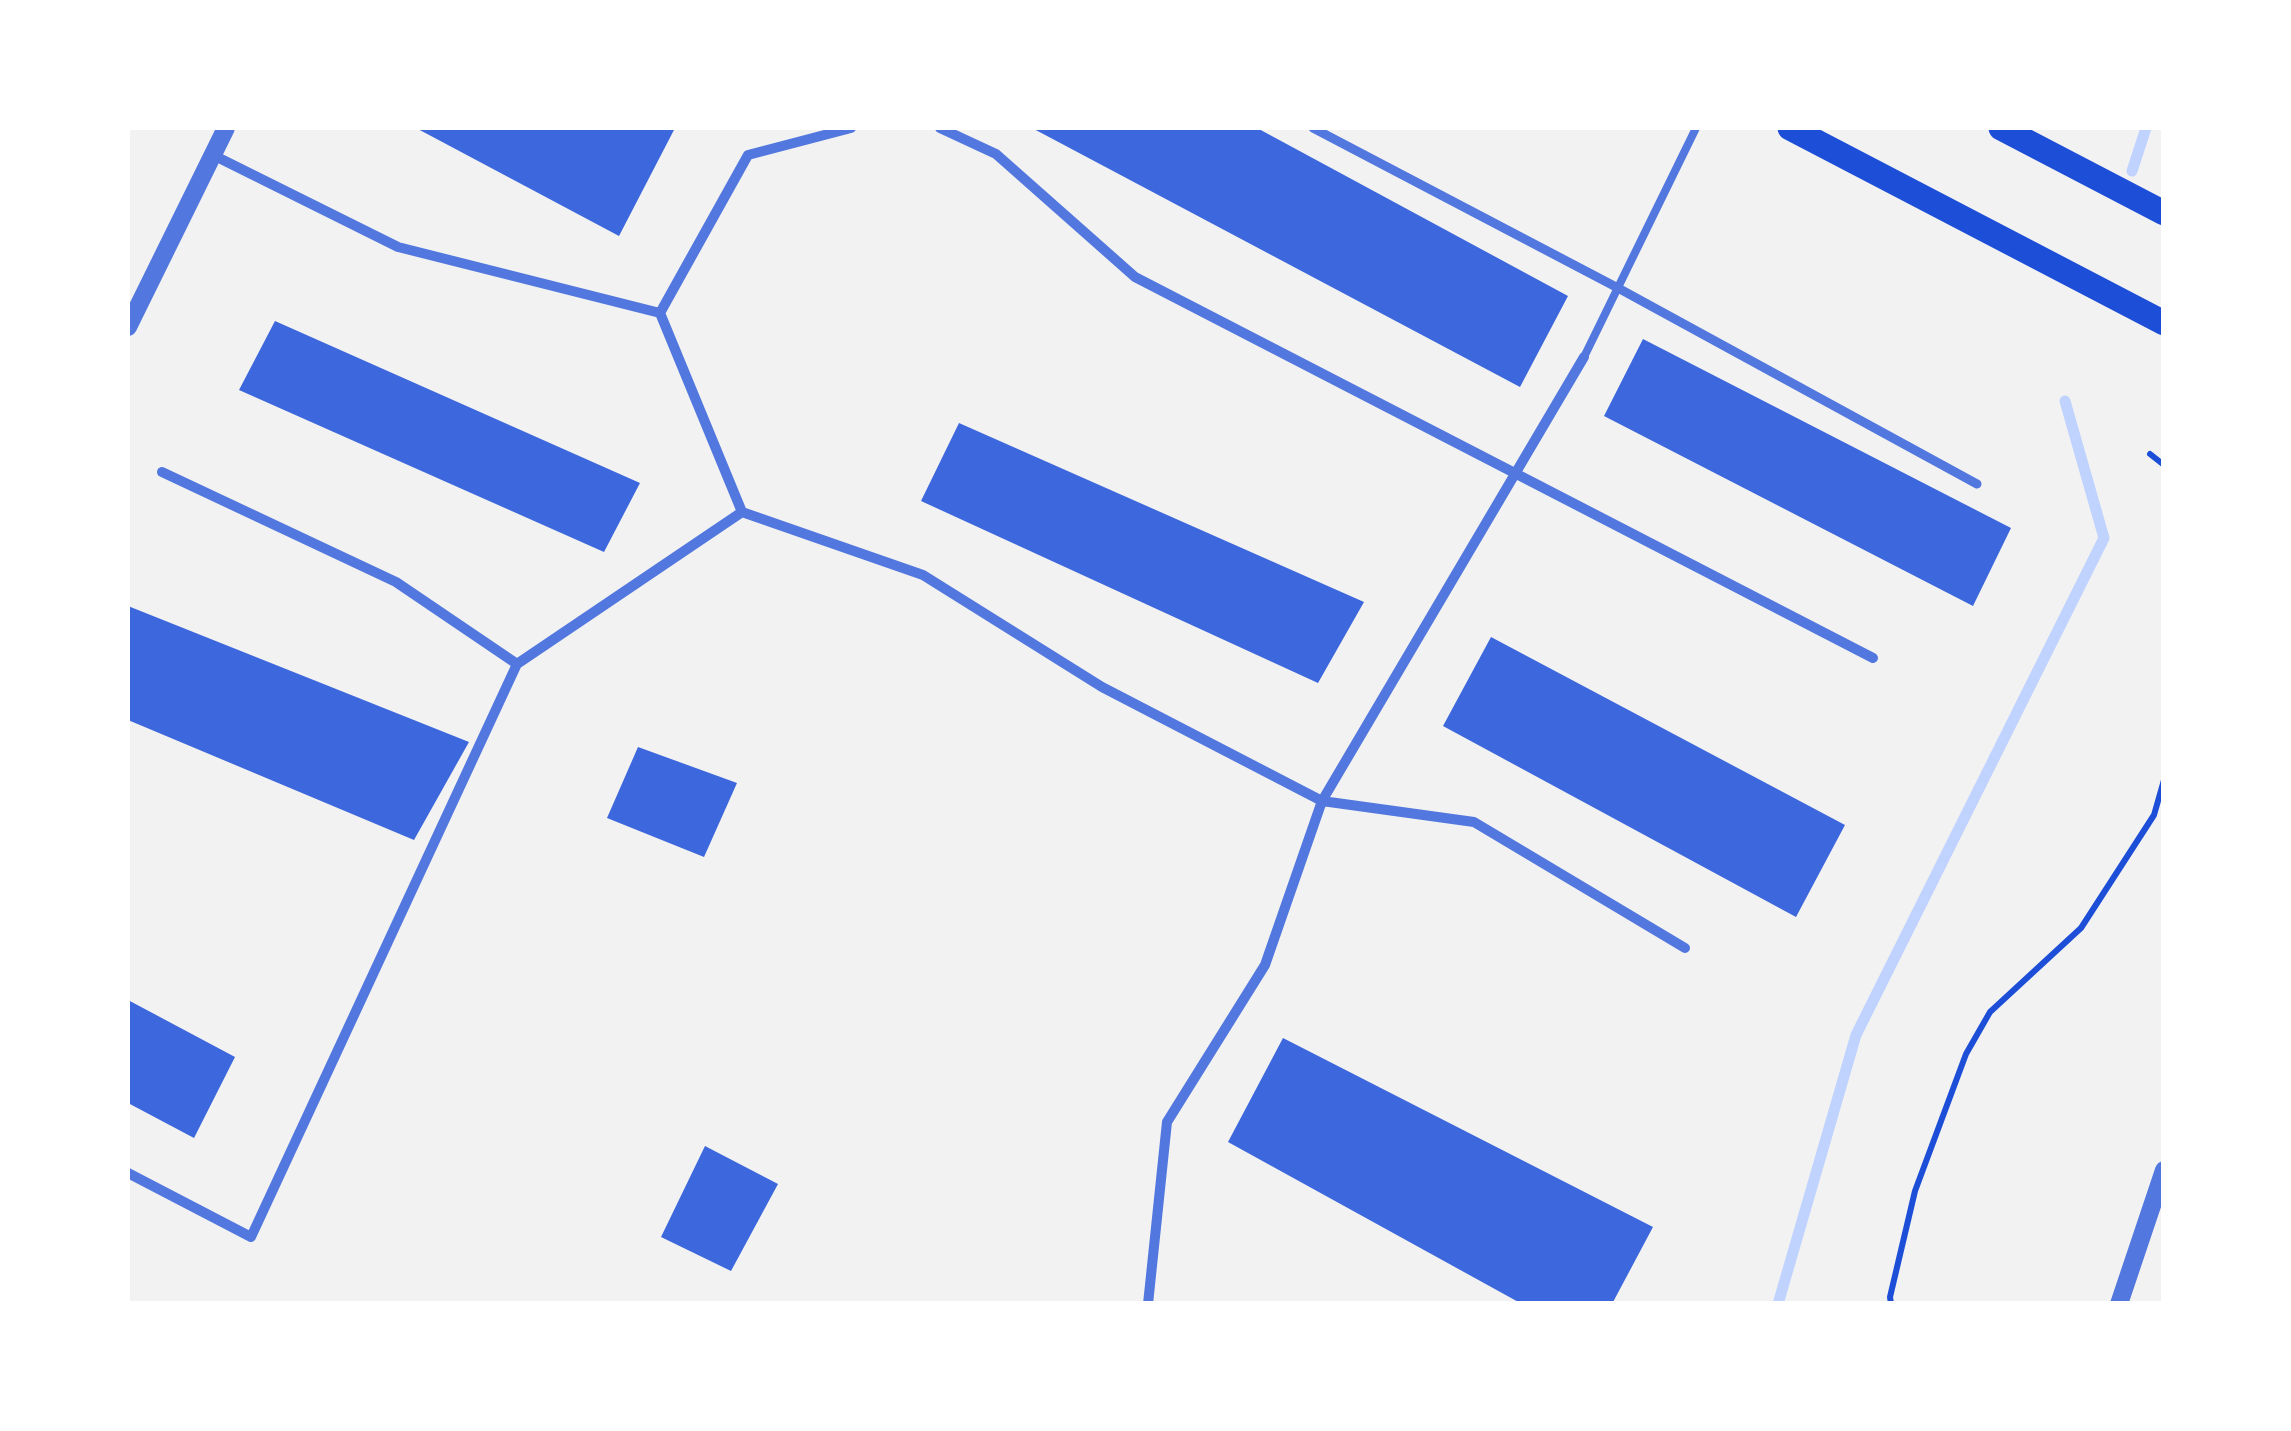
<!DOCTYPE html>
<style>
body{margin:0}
#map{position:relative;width:2291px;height:1431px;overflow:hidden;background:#f2f2f2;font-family:"IBM Plex Serif",serif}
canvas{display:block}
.frame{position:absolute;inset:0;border:130px solid #fff;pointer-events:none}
</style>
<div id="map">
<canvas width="2291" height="1431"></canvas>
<div class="frame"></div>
</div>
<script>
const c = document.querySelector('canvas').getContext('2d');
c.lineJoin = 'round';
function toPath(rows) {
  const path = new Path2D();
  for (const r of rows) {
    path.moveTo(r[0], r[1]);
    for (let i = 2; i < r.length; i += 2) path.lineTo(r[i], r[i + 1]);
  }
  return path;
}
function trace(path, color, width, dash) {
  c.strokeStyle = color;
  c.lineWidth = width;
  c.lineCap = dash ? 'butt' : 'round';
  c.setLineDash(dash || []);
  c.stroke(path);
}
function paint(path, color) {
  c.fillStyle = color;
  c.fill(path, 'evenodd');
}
const stream = toPath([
 [2132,171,2146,128],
 [1778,1304,1856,1035,2104,538,2065,401]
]);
const building = toPath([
 [416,128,675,128,619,236],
 [1032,128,1257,128,1568,296,1520,387],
 [275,321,640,483,604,552,239,390],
 [1643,339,2011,528,1973,606,1604,416],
 [959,423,1364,602,1318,683,921,501],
 [128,606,469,742,414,840,128,720],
 [1491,637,1845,825,1796,917,1443,726],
 [638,747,737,783,704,857,607,818],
 [128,1000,235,1057,194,1138,128,1103],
 [1283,1038,1653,1227,1612,1304,1522,1304,1228,1142],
 [705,1146,778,1184,731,1271,661,1237]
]);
const path = toPath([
 [2150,454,2164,465],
 [1891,1304,1890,1297,1915,1191,1966,1054,1990,1012,2081,928,2154,815,2164,780]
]);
const service = toPath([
 [1584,357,1696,128]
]);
const pedestrian = toPath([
 [1313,128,1618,288,1977,484]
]);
const minor = toPath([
 [940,128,996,154,1135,277,1873,658],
 [213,155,398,247,660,313],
 [162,472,396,582,517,664],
 [742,512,923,575,1102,687,1322,801,1474,822,1685,948],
 [128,1173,251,1237,517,664,742,512,660,313,748,155,851,128],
 [1148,1304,1167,1122,1265,965,1322,801,1584,357]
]);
const tertiary = toPath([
 [128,327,226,128],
 [2119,1304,2164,1170]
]);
const primary = toPath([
 [1790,128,2164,323],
 [2001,128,2164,213]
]);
trace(stream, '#bfd3fe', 11);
paint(building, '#3d67dc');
trace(path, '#1d4ed8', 6);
trace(service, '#5277de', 8);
trace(pedestrian, '#5277de', 9);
trace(minor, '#5277de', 10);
trace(tertiary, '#5277de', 18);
trace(primary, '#1d4ed8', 25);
</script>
